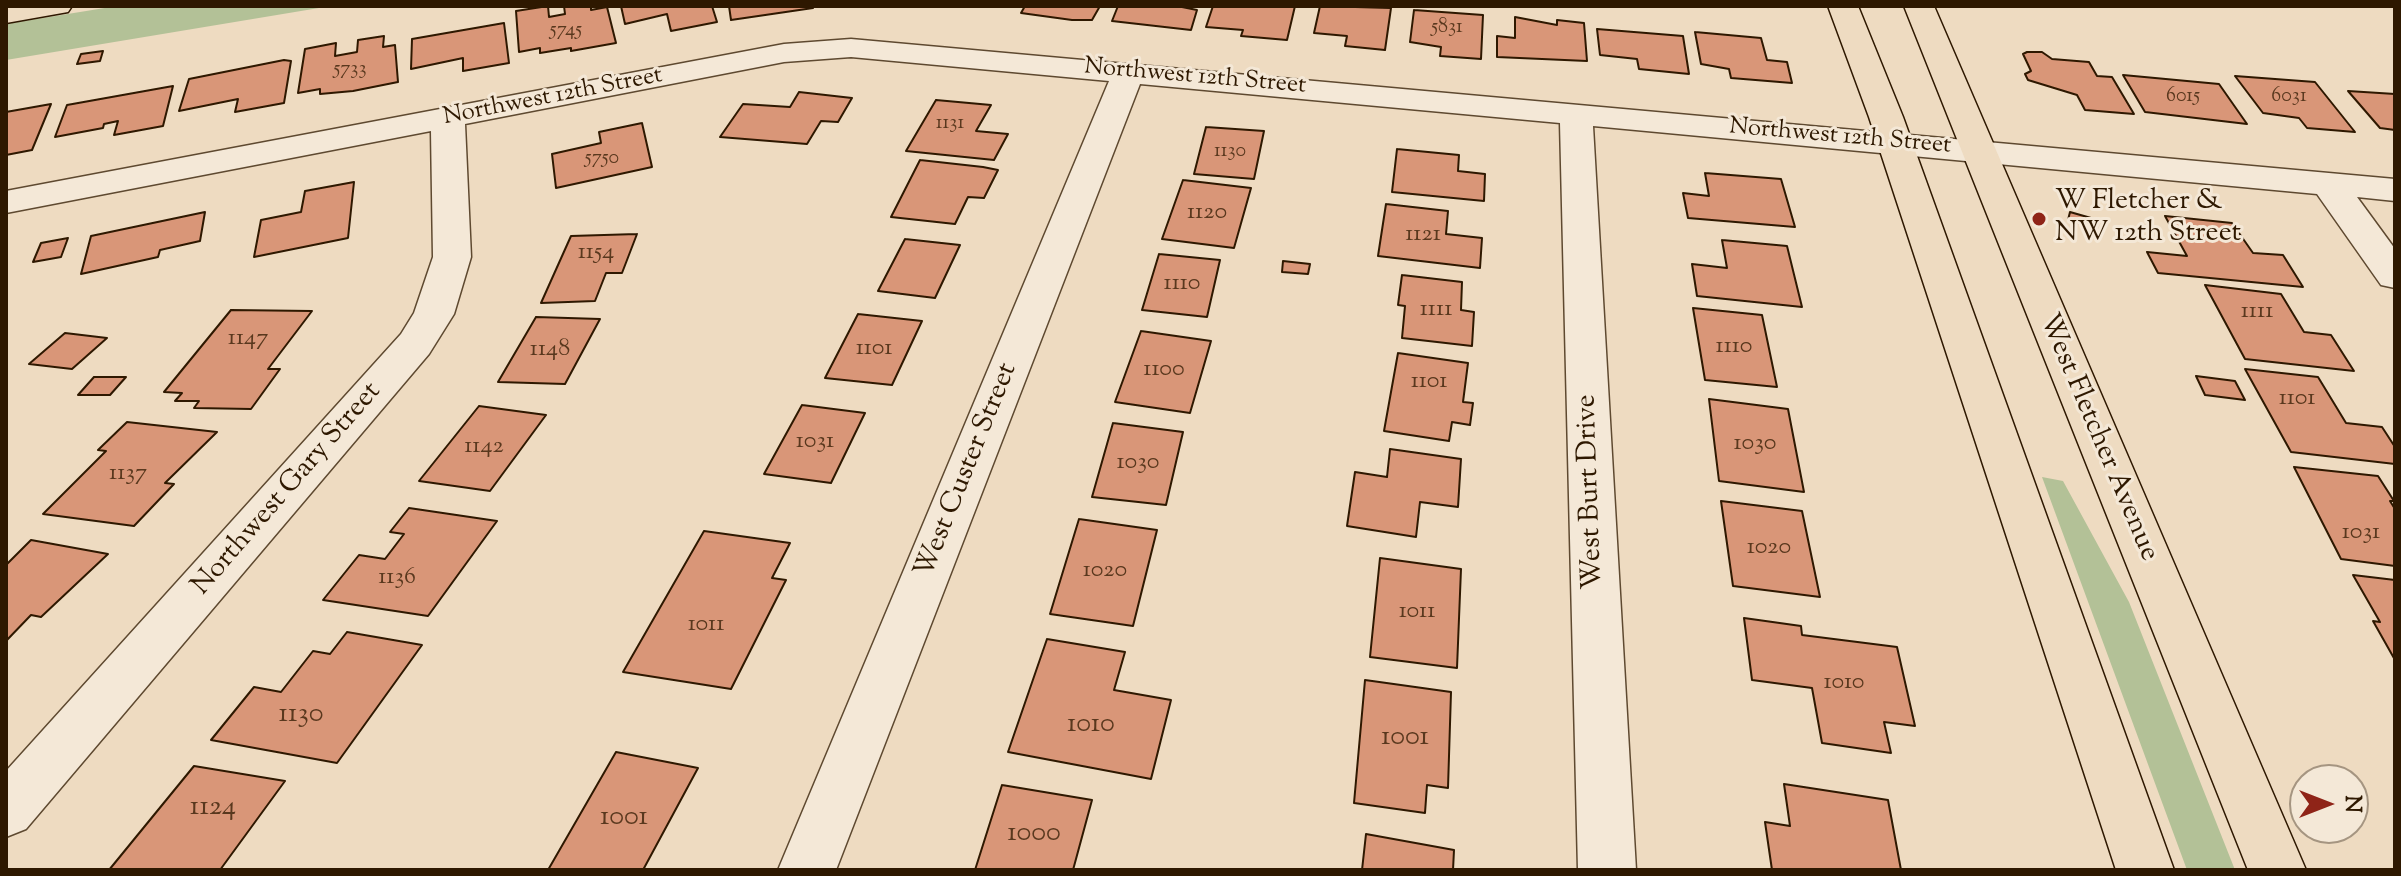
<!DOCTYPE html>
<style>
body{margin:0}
#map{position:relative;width:2401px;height:876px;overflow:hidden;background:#eedbc1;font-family:"Sorts Mill Goudy",serif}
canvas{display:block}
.frame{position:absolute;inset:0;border:8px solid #2e1800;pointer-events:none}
.north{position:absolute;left:2289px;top:764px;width:80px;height:80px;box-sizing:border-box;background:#f4e8d7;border:2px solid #a59581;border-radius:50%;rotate:90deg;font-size:22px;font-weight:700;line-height:32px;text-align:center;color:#2e1800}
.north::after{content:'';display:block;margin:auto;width:28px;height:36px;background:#8f2418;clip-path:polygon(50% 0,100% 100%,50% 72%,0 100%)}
</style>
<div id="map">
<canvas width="2401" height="876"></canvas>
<div class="frame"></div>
<div class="north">N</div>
</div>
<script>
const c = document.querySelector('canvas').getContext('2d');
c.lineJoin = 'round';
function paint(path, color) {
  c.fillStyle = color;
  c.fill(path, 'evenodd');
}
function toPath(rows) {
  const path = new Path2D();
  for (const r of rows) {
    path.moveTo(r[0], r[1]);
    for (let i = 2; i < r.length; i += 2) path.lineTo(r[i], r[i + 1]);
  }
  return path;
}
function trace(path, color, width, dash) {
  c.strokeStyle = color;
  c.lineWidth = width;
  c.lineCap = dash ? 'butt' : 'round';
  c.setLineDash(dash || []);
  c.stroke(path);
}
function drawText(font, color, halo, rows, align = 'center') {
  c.font = font + ' "Sorts Mill Goudy",serif';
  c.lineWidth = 6;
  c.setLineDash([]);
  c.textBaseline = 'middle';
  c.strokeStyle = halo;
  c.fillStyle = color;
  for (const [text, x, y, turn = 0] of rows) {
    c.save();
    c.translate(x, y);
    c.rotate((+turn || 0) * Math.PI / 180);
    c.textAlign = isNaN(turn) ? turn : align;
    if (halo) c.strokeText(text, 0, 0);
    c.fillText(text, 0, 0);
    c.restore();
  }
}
const green = toPath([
 [117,6,331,6,6,60,6,24],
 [2042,477,2063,481,2129,602,2235,870,2187,870]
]);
const building = toPath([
 [548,6,549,17,565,14,564,6,591,6,591,10,607,7,616,43,571,51,571,48,540,53,540,48,519,52,516,11,548,6],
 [621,6,712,6,717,22,671,31,667,14,625,24,621,6],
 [729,6,813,6,813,8,731,20,729,6],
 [1025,6,1100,6,1092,20,1072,20,1021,13,1025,6],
 [1118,6,1177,6,1197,10,1191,30,1112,21,1118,6],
 [1213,6,1295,6,1287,40,1241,36,1243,30,1206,27,1213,6],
 [1320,6,1391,8,1385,50,1345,46,1347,36,1314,33,1320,6],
 [1414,10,1483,15,1481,59,1440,56,1441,47,1410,42,1414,10],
 [1515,17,1557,25,1557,20,1584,23,1587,61,1497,57,1497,36,1515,38,1515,17],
 [504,23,509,63,463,71,463,58,411,69,412,39,504,23],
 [1597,29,1683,36,1689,74,1639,69,1637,59,1600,55,1597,29],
 [1695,32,1761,38,1767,60,1787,62,1792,83,1731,78,1729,69,1701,64,1695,32],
 [384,36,383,47,395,45,398,82,353,91,320,94,320,89,298,93,305,49,336,43,335,56,357,52,358,40,384,36],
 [103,51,100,61,77,64,81,54,103,51],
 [2027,52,2042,52,2052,59,2089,62,2097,76,2112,77,2134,114,2085,110,2077,95,2028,80,2025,74,2031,71,2023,54,2027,52],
 [284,60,291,61,284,103,235,112,238,99,179,111,189,79,284,60],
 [2123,75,2219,84,2247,124,2145,112,2123,75],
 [2235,76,2315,82,2355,132,2307,128,2299,118,2263,113,2235,76],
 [173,86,163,126,114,135,118,121,104,124,103,128,55,137,67,105,173,86],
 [2348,91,2395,94,2395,130,2380,128,2348,91],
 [799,92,852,98,838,122,821,121,807,144,720,137,743,104,790,107,799,92],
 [936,100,991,105,976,131,1008,134,994,160,906,151,936,100],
 [51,104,32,150,6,155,6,112,51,104],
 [642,123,652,167,556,188,552,154,601,143,599,132,642,123],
 [1206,127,1264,131,1254,179,1194,174,1206,127],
 [1397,149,1459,155,1458,171,1485,174,1484,201,1392,192,1397,149],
 [920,160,983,167,998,170,984,198,968,197,955,224,891,217,920,160],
 [1705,173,1781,179,1795,227,1688,218,1683,193,1709,196,1705,173],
 [1183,180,1251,188,1234,248,1162,239,1183,180],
 [354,182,348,238,254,257,261,220,301,212,305,191,354,182],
 [1386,204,1448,211,1446,234,1482,238,1480,268,1378,256,1386,204],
 [205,212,200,241,160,250,158,257,81,274,91,236,205,212],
 [2070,212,2091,218,2089,226,2068,220,2070,212],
 [2165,216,2232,223,2253,253,2283,255,2303,287,2158,273,2147,252,2187,256,2165,216],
 [637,234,622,273,606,273,595,301,541,303,571,236,637,234],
 [68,238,61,257,33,262,41,243,68,238],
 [905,239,960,245,935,298,878,291,905,239],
 [1722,240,1787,246,1802,307,1697,296,1692,264,1727,268,1722,240],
 [1159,254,1220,260,1207,317,1142,310,1159,254],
 [1283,261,1310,264,1308,274,1282,272,1283,261],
 [1402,275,1462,282,1461,310,1474,312,1472,346,1402,338,1405,306,1398,305,1402,275],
 [2205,285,2281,294,2304,332,2331,335,2354,371,2245,359,2205,285],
 [1693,308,1762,315,1777,387,1705,380,1693,308],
 [231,310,312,311,268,369,280,369,251,409,194,408,199,401,175,401,182,393,164,392,231,310],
 [858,314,922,321,892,385,825,378,858,314],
 [536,317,600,319,565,384,498,382,536,317],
 [1141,331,1211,341,1190,413,1115,402,1141,331],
 [65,333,107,338,72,369,29,364,65,333],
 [1398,353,1468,363,1463,402,1473,403,1470,425,1452,422,1449,441,1384,431,1398,353],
 [2245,369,2318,377,2346,423,2382,427,2395,447,2395,464,2291,452,2245,369],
 [2196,376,2235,381,2245,400,2205,395,2196,376],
 [94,377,126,377,110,395,78,395,94,377],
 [1709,399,1788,409,1804,492,1719,481,1709,399],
 [802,405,865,413,831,483,764,474,802,405],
 [479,406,546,415,490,491,419,481,479,406],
 [127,422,217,432,165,483,174,484,134,526,43,514,106,451,98,450,127,422],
 [1113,423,1183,432,1166,505,1092,497,1113,423],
 [1390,449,1461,459,1458,507,1420,502,1416,537,1347,526,1355,472,1387,477,1390,449],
 [2294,467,2378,476,2394,501,2390,501,2395,509,2395,566,2341,559,2294,467],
 [1721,501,1802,511,1820,597,1733,586,1721,501],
 [409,508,497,521,428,616,323,600,359,555,385,559,404,534,390,532,409,508],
 [1079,519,1157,530,1133,626,1050,614,1079,519],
 [704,531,790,543,772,578,786,580,731,689,623,672,704,531],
 [31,540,108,554,41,617,31,615,6,641,6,565,31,540],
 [1380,558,1461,569,1457,668,1370,657,1380,558],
 [2353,575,2395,580,2395,660,2373,621,2380,622,2353,575],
 [1744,618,1801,626,1802,635,1897,647,1915,726,1884,722,1891,753,1822,743,1812,688,1752,680,1744,618],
 [347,632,422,645,337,763,211,740,254,687,281,692,313,651,330,654,347,632],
 [1047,639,1125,652,1114,690,1171,700,1151,779,1008,752,1047,639],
 [1365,680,1451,692,1448,788,1427,785,1425,813,1354,803,1365,680],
 [616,752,698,768,643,870,548,870,616,752],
 [194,766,285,781,220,870,109,870,194,766],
 [1784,784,1888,800,1901,870,1772,870,1765,822,1790,826,1784,784],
 [1002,785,1092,800,1073,870,975,870,1002,785],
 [1366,834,1454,850,1453,870,1362,870,1366,834]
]);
const minor = toPath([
 [851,39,2395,179,2395,201,2357,197,2395,249,2395,288,2381,285,2317,194,1593,126,1636,870,1578,870,1560,123,1140,84,836,870,778,870,1109,81,851,57,784,62,465,124,471,257,454,314,429,354,26,829,6,837,6,771,401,334,414,313,433,257,431,131,6,213,6,191,784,44,851,39]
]);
const major = toPath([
 [6,6,72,6,68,12,6,23,6,6],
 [1828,6,1858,6,1903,117,2174,870,2116,870,1869,117,1828,6],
 [1904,6,1934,6,2306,870,2248,870,1904,6]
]);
const markers = [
 [2039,219,8,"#8f2418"]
];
const farNumbernames = [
 ["5831",1447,29],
 ["5745",566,32],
 ["5733",350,71],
 ["6015",2183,98],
 ["6031",2289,98],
 ["1131",950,125],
 ["1130",1230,153],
 ["5750",602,160]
];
const farStreetnames = [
 ["Northwest 12th Street",1195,78,5],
 ["Northwest 12th Street",553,98,-11],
 ["Northwest 12th Street",1840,138,5]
];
const numberNames = [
 ["1120",1207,214],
 ["1121",1423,236],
 ["1154",596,254],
 ["1110",1182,285],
 ["1111",1436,311],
 ["1111",2257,313],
 ["1147",248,340],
 ["1110",1734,348],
 ["1101",874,350],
 ["1148",550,351],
 ["1100",1164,371],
 ["1101",1429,383],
 ["1101",2297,400],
 ["1031",815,443],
 ["1030",1755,445],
 ["1142",484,448],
 ["1030",1138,464],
 ["1137",128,475],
 ["1031",2361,534],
 ["1020",1769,549],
 ["1020",1105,572],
 ["1136",397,579],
 ["1011",1417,613],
 ["1011",706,626],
 ["1010",1844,684]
];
const poiNames = [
 ["W Fletcher &",2055,203],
 ["NW 12th Street",2055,235]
];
const streetNames = [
 ["West Fletcher Avenue",2097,438,67],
 ["West Custer Street",968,471,-68],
 ["Northwest Gary Street",288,490,-49],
 ["West Burt Drive",1592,492,-92]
];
const nearNumbernames = [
 ["1130",301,716],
 ["1010",1091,726],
 ["1001",1405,739],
 ["1124",213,809],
 ["1001",624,819],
 ["1000",1034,835]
];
paint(green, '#b3c197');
paint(building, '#d99678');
trace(building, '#2e1800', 2);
trace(minor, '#5e4930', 3);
trace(major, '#2e1800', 3);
paint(minor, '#f4e8d7');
paint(major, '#eedbc1');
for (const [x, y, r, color] of markers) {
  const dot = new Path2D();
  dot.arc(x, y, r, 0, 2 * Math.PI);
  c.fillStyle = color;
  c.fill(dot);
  trace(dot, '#f4e8d7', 3);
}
drawText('20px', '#59381e', null, farNumbernames);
drawText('24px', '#2e1800', '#f4e8d7', farStreetnames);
drawText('24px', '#59381e', null, numberNames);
drawText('28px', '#2e1800', '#f4e8d7', poiNames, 'left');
drawText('28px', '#2e1800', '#f4e8d7', streetNames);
drawText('28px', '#59381e', null, nearNumbernames);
</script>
